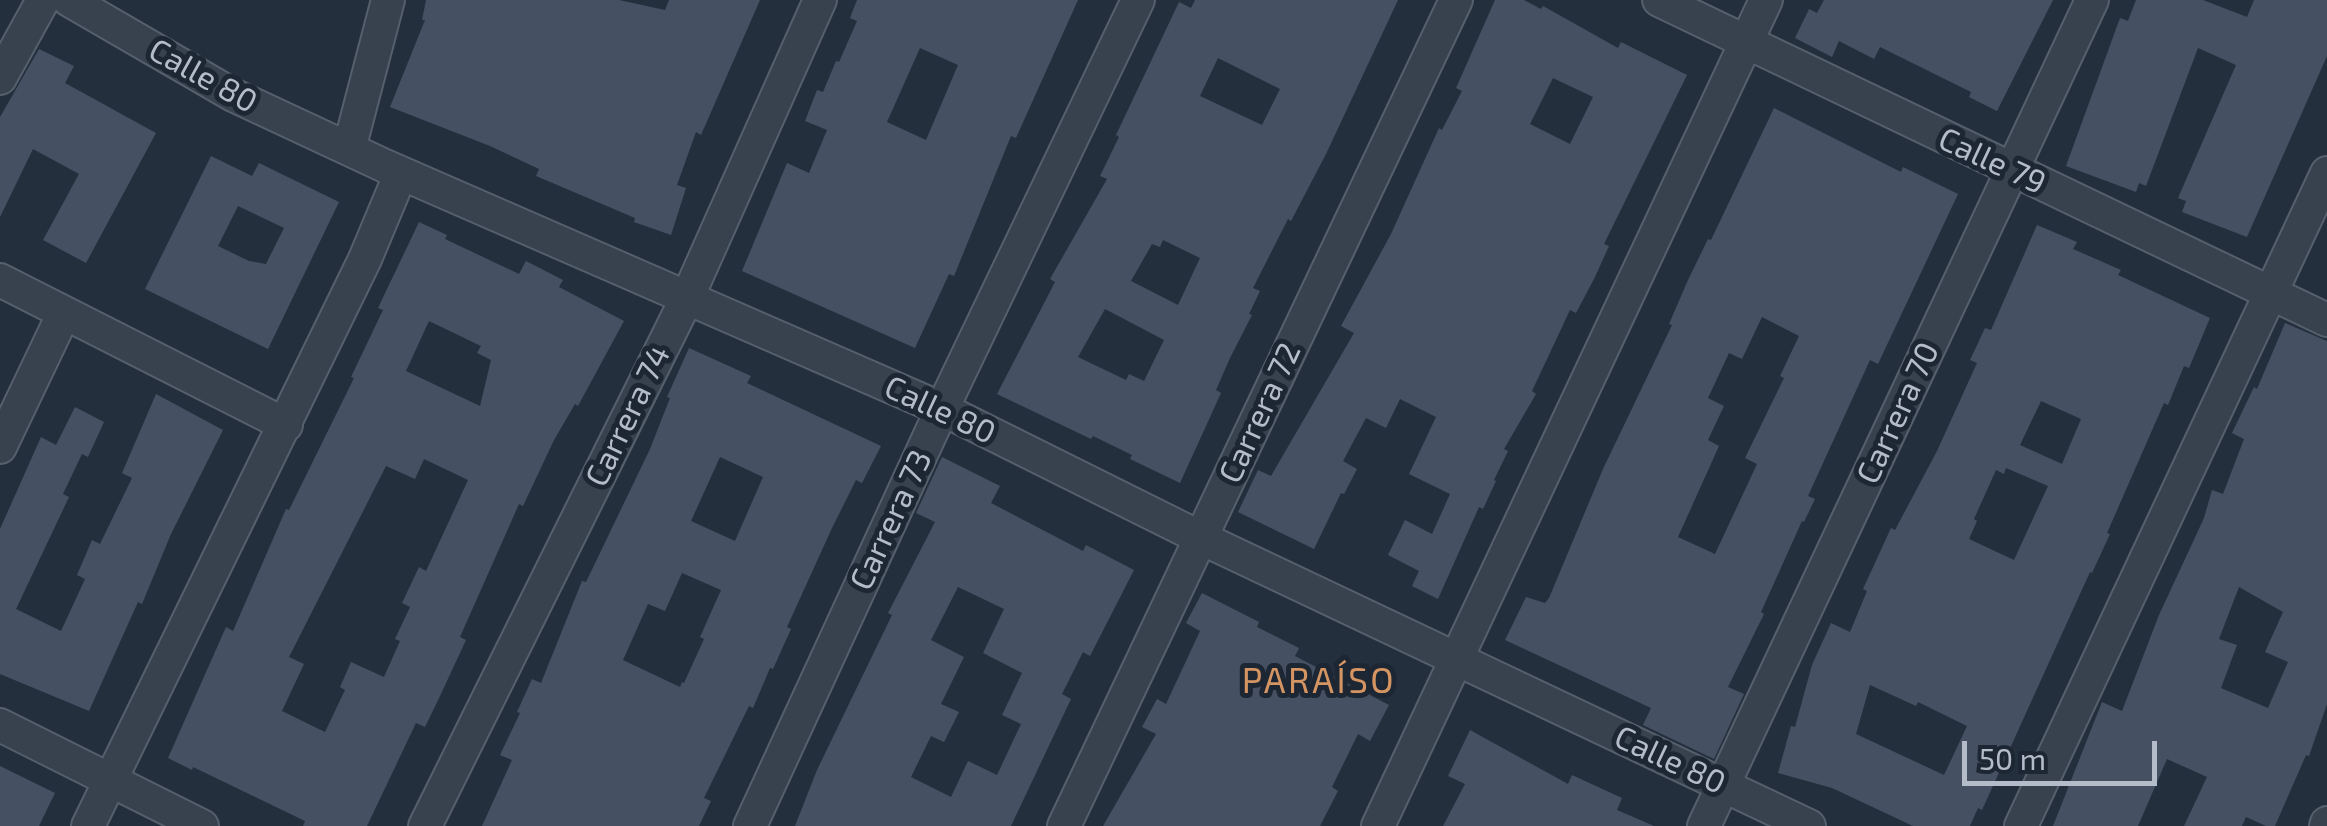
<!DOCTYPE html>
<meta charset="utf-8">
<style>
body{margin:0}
#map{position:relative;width:2327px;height:826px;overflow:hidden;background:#242f3e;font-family:"Exo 2",sans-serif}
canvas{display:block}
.scale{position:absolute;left:1962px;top:741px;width:195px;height:45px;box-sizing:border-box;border:5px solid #b4bcc9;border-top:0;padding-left:12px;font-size:30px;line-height:35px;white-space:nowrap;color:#b4bcc9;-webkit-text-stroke:8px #1d2633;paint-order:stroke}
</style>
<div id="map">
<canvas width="2327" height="826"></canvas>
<div class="scale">50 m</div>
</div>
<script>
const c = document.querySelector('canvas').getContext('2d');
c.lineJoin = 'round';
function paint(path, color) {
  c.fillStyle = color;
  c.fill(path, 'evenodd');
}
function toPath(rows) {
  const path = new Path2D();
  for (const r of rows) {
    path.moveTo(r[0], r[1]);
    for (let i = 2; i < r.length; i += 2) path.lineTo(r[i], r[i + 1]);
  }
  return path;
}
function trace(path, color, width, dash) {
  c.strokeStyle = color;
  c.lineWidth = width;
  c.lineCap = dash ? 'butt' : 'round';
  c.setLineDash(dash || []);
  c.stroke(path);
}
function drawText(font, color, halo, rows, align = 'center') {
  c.font = font + ' "Exo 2",sans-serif';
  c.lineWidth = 10;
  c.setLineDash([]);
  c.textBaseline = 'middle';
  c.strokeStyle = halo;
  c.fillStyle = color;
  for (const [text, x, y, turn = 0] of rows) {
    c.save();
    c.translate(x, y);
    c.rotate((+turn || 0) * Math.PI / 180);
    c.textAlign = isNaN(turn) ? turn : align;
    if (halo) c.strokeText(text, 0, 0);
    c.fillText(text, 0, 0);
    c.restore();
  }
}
const building = toPath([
 [426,0,619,0,665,10,669,0,760,0,701,135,696,132,677,185,686,188,671,235,634,222,635,218,536,176,539,169,490,146,390,107,425,20,422,20],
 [857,0,1078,0,1016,138,1011,136,954,276,949,274,915,348,742,271,787,163,809,173,827,130,805,121,817,90,823,92,836,61,839,62,857,21,850,18],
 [920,48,958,65,926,140,887,122],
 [1195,0,1398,0,1326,154,1291,221,1288,219,1253,288,1260,291,1249,314,1252,315,1230,358,1216,390,1221,393,1180,483,1130,459,1132,455,1093,436,1091,439,997,394,1055,282,1050,279,1107,179,1100,176,1119,137,1116,135,1179,2,1191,8],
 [1218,58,1280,89,1262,125,1200,96],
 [1163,240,1200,258,1178,305,1131,281,1152,244,1160,247],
 [1105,309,1164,340,1144,381,1129,374,1126,380,1078,357],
 [1495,0,1524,0,1541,9,1543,6,1618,48,1621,42,1687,75,1604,244,1609,246,1594,279,1576,313,1570,310,1532,391,1536,394,1504,449,1508,451,1494,480,1496,481,1483,509,1479,507,1438,599,1412,586,1419,571,1388,555,1405,520,1432,534,1450,494,1409,474,1436,417,1400,399,1386,428,1366,418,1343,461,1357,469,1344,494,1341,493,1314,549,1238,512,1258,470,1271,476,1354,333,1341,326,1391,234,1439,128,1442,130,1462,91,1456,88],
 [1553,78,1593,97,1570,144,1530,124],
 [1824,0,2053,0,1997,111,1969,97,1971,92,1880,47,1874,59,1839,41,1832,57,1795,38,1809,9,1817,13],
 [2136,0,2203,0,2247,17,2254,0,2327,0,2327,56,2247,237,2182,212,2186,201,2178,198,2236,65,2198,48,2146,186,2139,183,2136,192,2066,166,2120,18,2128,21],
 [39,49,74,66,65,83,156,133,86,263,43,240,79,174,33,149,0,217,0,117],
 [1774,108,1901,172,1903,167,1958,194,1878,364,1870,360,1808,496,1815,499,1804,522,1802,521,1761,612,1764,614,1728,687,1744,694,1714,759,1643,725,1651,708,1505,640,1526,597,1545,603,1549,598,1603,469,1672,325,1669,324,1688,280,1708,239,1711,240],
 [1762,317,1799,336,1780,376,1784,378,1745,458,1757,464,1715,554,1678,537,1719,446,1708,440,1724,406,1708,398,1729,353,1742,359],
 [211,156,252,176,259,163,339,202,268,349,145,289],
 [238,206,284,228,266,264,249,261,218,246],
 [419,222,447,235,445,239,519,274,526,261,563,280,559,287,624,321,578,406,575,404,554,440,523,506,519,504,460,637,466,640,440,696,425,727,416,723,367,826,303,826,305,821,193,767,192,770,168,758,226,627,233,631,286,509,289,510,354,378,351,377,383,310,378,308],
 [429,321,481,346,477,353,491,360,480,406,406,371],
 [424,459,468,480,426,571,419,567,402,603,410,607,395,639,400,641,384,677,351,662,340,687,345,690,325,732,282,711,304,664,289,657,386,466,415,479],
 [2037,225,2077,242,2073,249,2121,270,2118,275,2210,318,2189,368,2184,366,2168,405,2164,403,2107,533,2110,534,2092,573,2090,572,1982,810,1978,808,1970,826,1913,826,1832,788,1778,773,1791,726,1795,727,1812,665,1831,623,1850,632,1867,591,1863,589,1891,528,1895,530,1937,451,1977,363,1970,360,1985,328,1991,330],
 [2041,401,2081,419,2062,464,2020,445],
 [2006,468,2048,486,2014,560,1969,539,1977,521,1974,519,1996,470,2004,474],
 [1870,685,1916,706,1918,702,1967,726,1944,775,1856,734],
 [2285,323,2327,341,2327,704,2309,756,2306,755,2275,826,2266,826,2246,817,2242,826,2184,826,2207,777,2167,759,2138,826,2053,826,2102,702,2122,711,2159,615,2204,518,2212,490,2223,494,2244,439,2232,433,2254,387,2257,389],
 [2239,587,2283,612,2265,652,2288,662,2268,708,2221,688,2237,645,2219,639],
 [689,348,751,376,747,383,881,446,862,483,856,480,832,528,787,627,791,629,773,669,770,668,753,708,749,706,704,798,711,801,699,826,482,826,512,760,500,755,520,713,517,712,532,679,541,683,582,581,586,582,650,449,670,398,667,397],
 [720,457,763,477,735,541,691,521],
 [682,573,721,590,700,637,704,639,684,683,682,682,680,687,623,660,648,604,665,611],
 [156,394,223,430,171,534,142,604,138,602,89,711,0,674,0,529,41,437,56,445,75,407,104,422,88,457,82,454,63,494,69,497,16,609,61,631,85,579,77,575,92,540,100,544,132,478,122,473],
 [942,457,1000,486,991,503,1083,551,1086,545,1134,570,1090,656,1083,652,1062,694,1071,699,1011,826,795,826,817,770,892,615,888,613,935,522,916,513],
 [958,587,1004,609,983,653,1022,673,1002,715,1021,724,997,775,968,761,951,797,911,777,931,736,944,742,959,712,941,704,964,657,931,640],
 [1202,593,1259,622,1257,627,1299,648,1295,656,1389,705,1370,741,1358,734,1332,787,1338,791,1320,826,1103,826,1156,734,1142,727,1157,699,1166,704,1200,631,1186,623],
 [1470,730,1568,784,1572,775,1622,798,1617,810,1654,826,1443,826,1465,784,1448,776],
 [0,766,55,793,39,826,0,826]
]);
const minor = toPath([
 [69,0,233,95,385,166,942,409,1201,538,1809,826],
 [1659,0,2327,320],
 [0,78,43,0],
 [349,149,388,0],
 [0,280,286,425],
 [0,447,63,315],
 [0,725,202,826],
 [88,826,365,259,401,173],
 [425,826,688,296,820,0],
 [750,826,942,409,1138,0],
 [1064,826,1456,0],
 [1378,826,1766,0],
 [1704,826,2092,0],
 [2021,826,2327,173],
 [2326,826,2327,823]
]);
const streetNames = [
 ["Calle 80",203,76,29],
 ["Calle 79",1992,161,25],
 ["Calle 80",940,410,25],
 ["Carrera 72",1260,413,-65],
 ["Carrera 70",1898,413,-65],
 ["Carrera 74",628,416,-64],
 ["Carrera 73",891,520,-65],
 ["Calle 80",1670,760,25]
];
const neighbourhoodNames = [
 ["PARAÍSO",1319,681]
];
paint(building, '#455162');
trace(minor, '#565f6c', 36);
trace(minor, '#38414e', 32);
drawText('32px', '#b4bcc9', '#1d2633', streetNames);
c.letterSpacing = '2.5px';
drawText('35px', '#d59563', '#1d2633', neighbourhoodNames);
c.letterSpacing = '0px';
</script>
